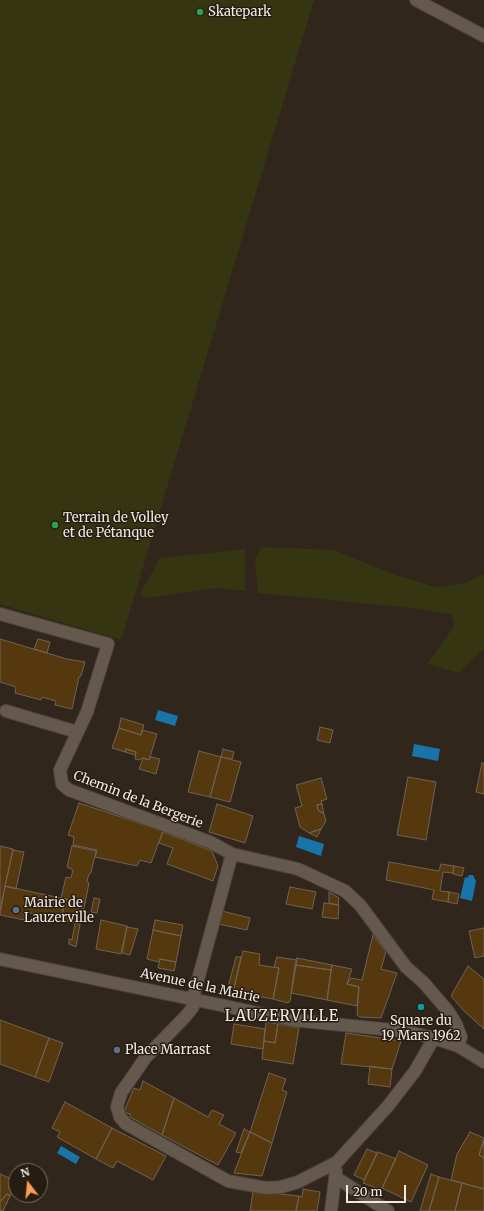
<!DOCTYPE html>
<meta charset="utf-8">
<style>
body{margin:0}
#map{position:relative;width:484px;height:1211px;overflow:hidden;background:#30261b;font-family:Merriweather,serif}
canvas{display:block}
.north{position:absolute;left:8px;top:1163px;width:40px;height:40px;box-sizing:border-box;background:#261d12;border:1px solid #766f65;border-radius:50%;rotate:344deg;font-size:11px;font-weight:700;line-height:16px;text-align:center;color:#efe9e1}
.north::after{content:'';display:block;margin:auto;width:14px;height:18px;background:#fd9d55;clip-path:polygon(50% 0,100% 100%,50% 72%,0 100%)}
.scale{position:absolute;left:346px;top:1185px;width:60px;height:18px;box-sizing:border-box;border:2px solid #efe9e1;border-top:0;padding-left:5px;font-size:12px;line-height:14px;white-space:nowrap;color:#efe9e1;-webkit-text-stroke:3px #261d12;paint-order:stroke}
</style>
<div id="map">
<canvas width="484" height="1211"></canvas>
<div class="north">N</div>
<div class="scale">20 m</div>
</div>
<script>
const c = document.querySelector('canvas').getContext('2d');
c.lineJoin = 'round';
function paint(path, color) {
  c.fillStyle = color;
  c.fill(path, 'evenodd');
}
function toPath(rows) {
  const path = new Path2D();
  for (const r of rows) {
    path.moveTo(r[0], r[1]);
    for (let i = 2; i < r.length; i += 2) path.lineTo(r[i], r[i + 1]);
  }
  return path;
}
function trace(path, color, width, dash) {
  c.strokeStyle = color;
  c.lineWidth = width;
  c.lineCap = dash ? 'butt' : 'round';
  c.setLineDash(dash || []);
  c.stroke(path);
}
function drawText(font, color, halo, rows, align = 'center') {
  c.font = font + ' Merriweather,serif';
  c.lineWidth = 3;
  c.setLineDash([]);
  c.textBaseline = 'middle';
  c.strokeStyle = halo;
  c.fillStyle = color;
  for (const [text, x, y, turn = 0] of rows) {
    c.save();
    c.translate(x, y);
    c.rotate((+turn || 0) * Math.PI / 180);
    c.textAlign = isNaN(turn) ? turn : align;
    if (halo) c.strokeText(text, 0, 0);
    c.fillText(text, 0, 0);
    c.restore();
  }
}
const green = toPath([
 [0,0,314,0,121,640,0,604],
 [262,547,333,550,398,576,436,587,462,584,484,574,484,649,459,673,427,664,455,625,451,614,411,608,258,593,255,559],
 [245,549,245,591,216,588,146,598,140,594,160,558]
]);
const water = toPath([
 [158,710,178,716,175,726,155,720],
 [414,744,440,749,438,761,412,756],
 [299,836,324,844,321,856,296,847],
 [469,875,473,875,476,881,472,901,460,898,465,877,467,878],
 [61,1146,80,1157,76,1164,57,1153]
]);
const building = toPath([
 [0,639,67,659,85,662,81,676,79,677,72,709,55,705,56,701,42,697,41,700,15,693,16,687,0,682,0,639],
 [38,639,50,642,47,653,34,649,38,639],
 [121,718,144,725,141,735,119,728,121,718],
 [320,727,333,730,330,743,317,740,320,727],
 [119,728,141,735,142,730,157,734,149,760,143,758,139,760,135,759,136,752,126,749,125,752,112,748,119,728],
 [126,749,136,752,135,755,125,752,126,749],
 [223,749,234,752,232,759,221,757,223,749],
 [199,751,221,757,210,797,188,792,199,751],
 [151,757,160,759,156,774,139,769,143,758,149,760,151,757],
 [221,757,241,762,230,802,210,797,221,757],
 [482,763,484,763,484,794,476,792,482,763],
 [408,777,436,782,426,840,397,835,408,777],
 [321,778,327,799,321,801,322,804,317,805,318,810,324,814,326,821,321,829,309,833,300,827,295,808,302,806,296,785,321,778],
 [79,803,163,831,151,863,140,860,137,866,95,857,97,850,73,845,74,837,68,835,79,803],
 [217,804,253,816,245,843,209,832,217,804],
 [322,804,324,814,318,810,317,805,322,804],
 [321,829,317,837,309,833,321,829],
 [163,832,212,851,218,866,213,881,167,864,173,848,159,843,163,832],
 [0,846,13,849,0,910,0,846],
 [72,846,96,851,91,873,89,874,87,881,89,883,85,903,61,898,66,877,71,878,73,870,67,867,72,846],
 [13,850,24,852,16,889,5,886,13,850],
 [389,862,439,871,441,864,454,866,453,873,443,872,440,891,449,892,448,902,432,899,434,890,386,880,389,862],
 [454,866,464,868,462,876,453,874,454,866],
 [5,886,65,899,61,920,26,912,24,920,0,915,5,886],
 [290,887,316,892,312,909,286,904,290,887],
 [329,892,339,898,338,905,329,903,329,892],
 [449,892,459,894,457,904,448,902,449,892],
 [94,898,100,899,97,913,91,912,94,898],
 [65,899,85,903,80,924,61,920,65,899],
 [324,903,339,905,338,919,322,917,324,903],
 [222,911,250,918,247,930,218,924,222,911],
 [101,920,127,926,121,954,96,949,101,920],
 [155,920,183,925,181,936,153,930,155,920],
 [75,923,80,924,76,947,69,944,69,939,72,940,75,923],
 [127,927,138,929,130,955,122,953,127,927],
 [484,928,484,956,475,958,469,931,484,928],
 [153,930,181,936,176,962,160,959,159,962,147,959,153,930],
 [373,935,386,952,381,969,397,973,381,1018,360,1017,357,1015,359,987,347,984,351,978,362,980,373,935],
 [243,951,260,954,259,965,279,968,273,999,233,992,243,951],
 [236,957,241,957,233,992,227,991,236,957],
 [277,957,297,960,290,1001,288,1003,273,999,279,968,274,967,277,957],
 [297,958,332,965,331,970,295,965,297,958],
 [160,959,176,962,174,971,158,968,160,959],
 [295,965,331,970,327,1000,291,993,295,965],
 [332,965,352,969,347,984,359,987,357,1006,327,1000,332,965],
 [468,966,484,979,484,1029,464,1011,451,996,468,966],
 [0,1020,49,1038,35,1077,0,1064,0,1020],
 [266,1022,278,1024,275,1043,264,1041,266,1022],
 [234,1024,265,1029,263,1049,231,1044,234,1024],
 [278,1024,299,1028,293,1064,262,1059,264,1041,275,1043,278,1024],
 [346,1033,401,1041,392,1069,341,1064,346,1033],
 [49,1038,63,1043,49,1082,35,1077,49,1038],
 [370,1066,392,1069,390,1087,368,1084,370,1066],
 [269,1073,286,1079,282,1090,287,1092,272,1143,250,1132,269,1073],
 [143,1081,174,1098,162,1135,130,1117,130,1114,124,1112,134,1088,140,1090,143,1081],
 [174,1098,208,1117,212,1110,224,1115,219,1124,236,1133,218,1165,162,1135,174,1098],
 [65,1102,112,1128,96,1159,57,1137,60,1132,52,1128,65,1102],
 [112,1128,166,1156,153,1180,117,1161,113,1168,96,1159,112,1128],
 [244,1129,250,1132,241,1153,236,1152,244,1129],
 [250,1132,272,1143,262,1176,234,1173,250,1132],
 [470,1132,484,1138,479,1155,484,1158,484,1189,451,1180,457,1154,470,1132],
 [484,1141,484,1158,479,1155,484,1141],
 [367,1149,377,1153,364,1180,354,1175,367,1149],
 [399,1151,428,1165,411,1202,382,1188,399,1151],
 [378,1152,396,1159,381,1190,363,1183,378,1152],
 [0,1174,16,1181,10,1196,7,1194,0,1202,0,1174],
 [431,1174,439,1177,429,1211,420,1211,431,1174],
 [439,1177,462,1183,455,1211,429,1211,439,1177],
 [462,1183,484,1189,484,1211,455,1211,462,1183],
 [303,1189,320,1192,317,1211,296,1211,299,1196,302,1197,303,1189],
 [253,1191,299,1196,296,1211,250,1211,253,1191],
 [7,1194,10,1196,3,1211,0,1210,0,1202,7,1194]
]);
const minor = toPath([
 [416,0,484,36],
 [0,614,108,644,87,712,60,770,62,784,69,790,210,842,232,854,298,869,345,891,360,905,406,967,424,983,448,1011,456,1024,461,1037,458,1046],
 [6,711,77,732],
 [232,854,193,998,193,1007,185,1017,146,1057,121,1093,117,1107,120,1117,126,1124,228,1181,266,1188,281,1187,298,1182,337,1162,388,1106,415,1071,434,1038],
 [0,959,292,1020,403,1031,434,1038,458,1046,484,1062],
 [335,1177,388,1211],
 [331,1211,336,1171]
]);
const markers = [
 [200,12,4,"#2e9e5b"],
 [55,525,4,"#2e9e5b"],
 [16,910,4,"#5c6f8a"],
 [421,1007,4,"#0f9aa8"],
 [117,1050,4,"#5c6f8a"]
];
const poiNames = [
 ["Skatepark",208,12],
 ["Terrain de Volley",63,518],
 ["et de Pétanque",63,533],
 ["Mairie de",24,903],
 ["Lauzerville",24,918],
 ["Square du",421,1021,"center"],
 ["19 Mars 1962",421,1036,"center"],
 ["Place Marrast",125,1050]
];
const streetNames = [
 ["Chemin de la Bergerie",138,800,21],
 ["Avenue de la Mairie",200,986,12]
];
const quarterNames = [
 ["LAUZERVILLE",282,1017]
];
paint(green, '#353611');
paint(water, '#1975a9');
paint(building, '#56380f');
trace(building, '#6e6356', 1);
trace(minor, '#4c433a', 14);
trace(minor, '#65594d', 12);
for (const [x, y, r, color] of markers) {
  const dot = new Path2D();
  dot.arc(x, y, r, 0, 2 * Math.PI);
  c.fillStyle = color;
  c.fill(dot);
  trace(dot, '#261d12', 1.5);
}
drawText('13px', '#efe9e1', '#261d12', poiNames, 'left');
drawText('13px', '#efe9e1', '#261d12', streetNames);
c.letterSpacing = '1px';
drawText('15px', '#efe9e1', '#261d12', quarterNames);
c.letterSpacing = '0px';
</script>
